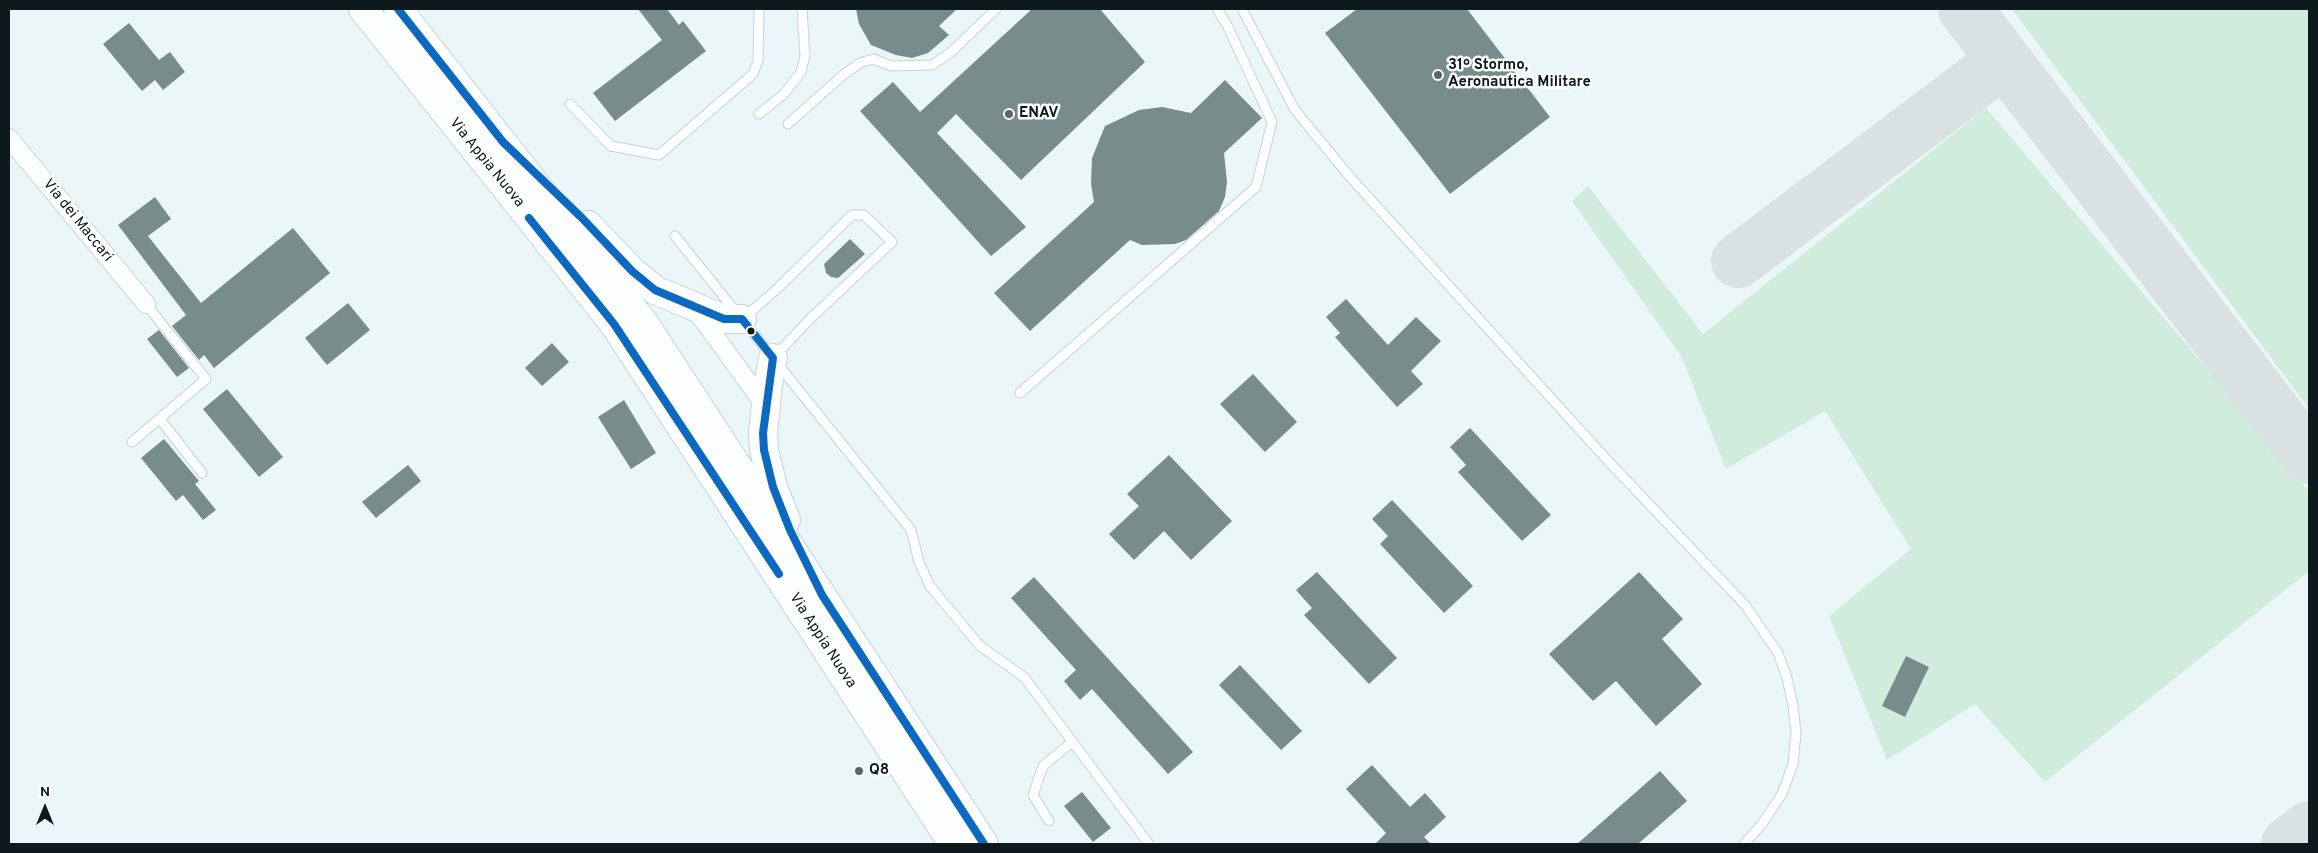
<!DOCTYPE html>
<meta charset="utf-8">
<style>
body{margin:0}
#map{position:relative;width:2318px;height:853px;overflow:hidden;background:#ebf6f9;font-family:Overpass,sans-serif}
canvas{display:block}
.frame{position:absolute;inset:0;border:10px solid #0d191d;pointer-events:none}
.north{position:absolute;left:20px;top:783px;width:50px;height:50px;-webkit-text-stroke:4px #fff;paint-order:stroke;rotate:0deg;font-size:14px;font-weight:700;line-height:20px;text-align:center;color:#0d191d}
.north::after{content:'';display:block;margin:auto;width:18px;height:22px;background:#0d191d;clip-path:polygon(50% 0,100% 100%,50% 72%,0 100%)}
</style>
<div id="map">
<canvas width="2318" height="853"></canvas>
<div class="frame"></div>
<div class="north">N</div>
</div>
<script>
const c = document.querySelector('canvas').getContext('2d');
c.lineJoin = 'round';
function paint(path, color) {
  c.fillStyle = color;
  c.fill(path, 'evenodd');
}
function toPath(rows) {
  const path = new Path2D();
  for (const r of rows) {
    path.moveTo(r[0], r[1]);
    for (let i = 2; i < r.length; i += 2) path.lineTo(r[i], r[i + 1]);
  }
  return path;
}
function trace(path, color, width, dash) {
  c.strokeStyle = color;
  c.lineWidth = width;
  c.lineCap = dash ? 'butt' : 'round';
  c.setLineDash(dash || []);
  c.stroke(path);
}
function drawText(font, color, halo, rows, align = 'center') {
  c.font = font + ' Overpass,sans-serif';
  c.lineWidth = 5;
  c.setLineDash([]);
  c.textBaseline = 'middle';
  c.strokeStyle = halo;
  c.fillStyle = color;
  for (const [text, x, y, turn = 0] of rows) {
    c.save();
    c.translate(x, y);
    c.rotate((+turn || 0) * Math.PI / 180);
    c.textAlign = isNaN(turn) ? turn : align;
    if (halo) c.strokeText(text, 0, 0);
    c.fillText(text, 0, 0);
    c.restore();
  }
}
const green = toPath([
 [2012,9,2309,9,2309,409],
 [1986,108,2296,474,2309,492,2309,571,2045,782,1975,704,1887,760,1829,616,1911,549,1825,411,1726,469,1681,356,1572,201,1588,186,1703,334]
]);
const taxiway = toPath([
 [1965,9,2309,457],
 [1738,261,1995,67,2013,73],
 [2288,844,2309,828]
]);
const building = toPath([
 [638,9,667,9,679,25,683,21,706,51,615,121,593,93,662,40],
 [856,9,957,9,939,26,949,35,928,53,912,58,896,55,871,45,859,24],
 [1032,9,1100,9,1145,62,1021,180,956,114,937,133,1026,227,991,256,860,111,893,82,920,112],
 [1357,9,1467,9,1550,117,1450,194,1325,33],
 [129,23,159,60,170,52,185,72,163,90,155,80,142,91,103,44],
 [1225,80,1262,118,1224,153,1227,182,1225,197,1219,211,1186,240,1175,244,1142,245,1130,240,1030,331,994,293,1094,202,1091,184,1092,158,1105,126,1139,110,1162,107,1191,113],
 [155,197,171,219,148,236,201,303,293,228,330,273,214,368,204,355,199,360,172,326,186,315,118,225],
 [850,239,865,254,838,278,831,277,826,273,824,264],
 [1346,299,1388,345,1416,317,1441,341,1411,371,1423,384,1397,407,1335,337,1340,333,1326,317],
 [348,303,370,330,327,365,305,338],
 [159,330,189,368,177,377,147,339],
 [552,343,569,362,542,386,525,368],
 [1253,374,1297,422,1265,452,1220,404],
 [227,389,283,457,259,477,203,409],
 [624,400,656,453,631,469,598,417],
 [1470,428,1551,515,1522,541,1458,472,1466,465,1450,447],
 [164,439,199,481,195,484,216,510,203,520,183,495,176,501,141,458],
 [1169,455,1232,521,1191,560,1164,531,1134,560,1109,534,1139,506,1127,494],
 [408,465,421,481,376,518,362,502],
 [1392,500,1473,586,1444,613,1380,544,1388,536,1372,519],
 [1317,572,1397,658,1369,684,1304,615,1312,608,1296,590],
 [1639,572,1683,619,1662,639,1702,684,1656,726,1616,681,1593,701,1549,654],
 [1034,577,1193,752,1168,774,1092,689,1080,700,1064,681,1076,670,1011,598],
 [1906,656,1929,667,1905,717,1882,706],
 [1240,665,1302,731,1281,750,1219,685],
 [1372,765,1410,807,1425,793,1446,817,1424,837,1431,844,1375,844,1386,833,1346,789],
 [1660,771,1687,801,1638,844,1577,844],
 [1082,792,1111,828,1093,842,1064,806]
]);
const service = toPath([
 [1242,9,1295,110,1350,177,1610,463,1745,605,1778,653,1787,678,1793,706,1796,733,1793,764,1782,794,1762,824,1744,844],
 [570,104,611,146,659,155,753,74,758,61,759,9],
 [759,114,784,94,801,72,805,56,802,9],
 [788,124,843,75,860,63,873,59,891,66,932,65,950,53,996,9],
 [675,236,911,530,919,562,930,586,980,646,1024,677,1149,844],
 [745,317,779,287,852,215,864,215,892,242,811,318,775,356],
 [1020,393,1256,187,1272,122,1227,25,1217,9],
 [160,419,202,473],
 [132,442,206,379,146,304],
 [1049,821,1033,795,1043,766,1072,742]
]);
const minor = toPath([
 [9,138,146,304],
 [696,310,766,407]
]);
const primary = toPath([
 [363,9,614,324,953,844],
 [398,9,644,323,984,844],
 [588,225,632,271,655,290,724,319,742,319],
 [773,358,768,385,763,433,764,450,773,487,786,520]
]);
const bus1 = toPath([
 [398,9,503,142,582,218,632,271,655,290,724,319,742,319,773,358,763,433,764,450,773,487,790,530,822,595,984,844],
 [529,218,614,324,779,574]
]);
const markers = [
 [1438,75,5,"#5b666a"],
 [1009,114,5,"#5b666a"],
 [751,331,4.5,"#0d191d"],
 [859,771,5,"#5b666a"]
];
const poiNames = [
 ["31º Stormo,",1448,66],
 ["Aeronautica Militare",1448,83],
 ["ENAV",1019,114],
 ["Q8",869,771]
];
const streetNames = [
 ["Via Appia Nuova",486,163,51],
 ["Via dei Maccari",77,221,51],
 ["Via Appia Nuova",822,641,57]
];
paint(green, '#cfecdd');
trace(taxiway, '#dae1e2', 54);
paint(building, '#788c8c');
trace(service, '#c7d2d6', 11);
trace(minor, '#c7d2d6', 20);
trace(primary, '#c7d2d6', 30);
trace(service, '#fcfefe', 9);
trace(minor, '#fcfefe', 18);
trace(primary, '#fcfefe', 28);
trace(bus1, '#0c69bf', 8);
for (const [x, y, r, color] of markers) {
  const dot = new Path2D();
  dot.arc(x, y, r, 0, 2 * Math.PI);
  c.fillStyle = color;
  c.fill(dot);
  trace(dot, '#fff', 2);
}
drawText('bold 15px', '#0d191d', '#fff', poiNames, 'left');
drawText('15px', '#0d191d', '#fff', streetNames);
</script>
